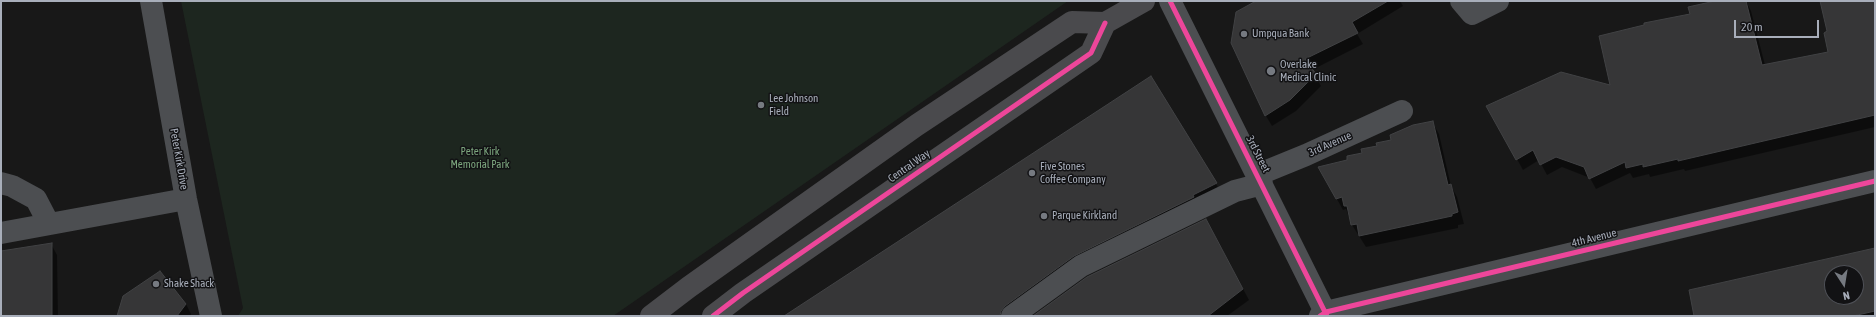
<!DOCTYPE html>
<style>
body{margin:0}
#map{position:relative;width:1876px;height:317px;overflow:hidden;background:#181818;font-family:"Asap Condensed",sans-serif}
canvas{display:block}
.frame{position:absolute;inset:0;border:2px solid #a8aeba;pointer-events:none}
.north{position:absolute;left:1824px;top:265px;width:40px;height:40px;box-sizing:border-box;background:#121214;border:1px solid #4e5056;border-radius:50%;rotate:168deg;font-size:11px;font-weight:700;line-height:16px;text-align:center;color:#a8aeba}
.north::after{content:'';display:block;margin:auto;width:14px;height:18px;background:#767a81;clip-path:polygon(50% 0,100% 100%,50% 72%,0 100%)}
.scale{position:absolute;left:1734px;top:20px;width:85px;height:18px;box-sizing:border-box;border:2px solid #a8aeba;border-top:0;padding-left:5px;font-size:12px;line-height:14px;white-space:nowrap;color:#a8aeba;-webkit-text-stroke:3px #121214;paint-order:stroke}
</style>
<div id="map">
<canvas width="1876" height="317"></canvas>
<div class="frame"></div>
<div class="north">N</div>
<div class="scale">20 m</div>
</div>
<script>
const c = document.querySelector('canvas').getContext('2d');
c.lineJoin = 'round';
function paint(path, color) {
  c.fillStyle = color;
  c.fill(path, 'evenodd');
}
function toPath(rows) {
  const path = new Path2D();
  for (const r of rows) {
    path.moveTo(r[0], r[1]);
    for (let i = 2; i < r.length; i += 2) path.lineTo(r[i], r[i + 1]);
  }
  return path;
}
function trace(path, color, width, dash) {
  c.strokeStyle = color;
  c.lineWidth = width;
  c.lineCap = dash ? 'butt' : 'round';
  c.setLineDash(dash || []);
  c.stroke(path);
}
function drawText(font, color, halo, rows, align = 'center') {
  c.font = font + ' "Asap Condensed",sans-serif';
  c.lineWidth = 3;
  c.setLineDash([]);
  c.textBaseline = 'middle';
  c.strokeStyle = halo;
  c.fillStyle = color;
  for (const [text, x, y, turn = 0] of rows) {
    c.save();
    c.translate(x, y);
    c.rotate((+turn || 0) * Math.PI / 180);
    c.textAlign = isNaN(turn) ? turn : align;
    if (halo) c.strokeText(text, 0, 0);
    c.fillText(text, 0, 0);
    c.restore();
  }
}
const green = toPath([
 [181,1,1068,1,613,316,238,316,243,308]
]);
const shadow = toPath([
 [1258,1,1400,1,1403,6,1357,34,1363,44,1312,70,1321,86,1296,111,1272,126,1266,116],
 [1719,1,1746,1,1751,11,1765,65,1829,52,1828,31,1821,1,1875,1,1875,127,1685,171,1684,169,1650,177,1649,174,1633,178,1630,173,1596,189,1590,178,1562,167,1547,175,1539,160,1523,170,1488,106,1612,86,1691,14],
 [1151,77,1222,194,1011,316,789,316],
 [1432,122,1439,134,1451,186,1457,197,1464,224,1458,225,1458,228,1366,247,1352,225,1346,209,1343,210,1319,167,1349,160],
 [1212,231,1249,300,1227,316,1035,316],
 [51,244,57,255,58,316,1,316,1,252],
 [1875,249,1875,316,1691,316,1695,315],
 [1832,273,1856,273,1856,297,1832,297],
 [186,304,191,314,190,316,118,316]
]);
const building = toPath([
 [1256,1,1388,1,1352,22,1358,33,1305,59,1316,74,1290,100,1265,116,1231,43,1236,12,1256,1],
 [1715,1,1746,1,1762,65,1828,52,1824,33,1827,31,1820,1,1875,1,1875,115,1678,161,1678,159,1643,167,1643,164,1626,168,1625,162,1589,179,1584,167,1556,157,1540,165,1533,150,1516,160,1486,106,1561,72,1610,85,1599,36,1644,25,1644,23,1690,14,1688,7,1715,1],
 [1151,76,1217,183,1193,195,1194,197,1074,256,1005,306,1001,311,1000,316,784,316,1151,76],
 [1433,121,1448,185,1451,184,1458,212,1452,214,1452,216,1359,236,1357,224,1351,225,1347,206,1344,206,1342,197,1336,199,1318,167,1347,160,1347,156,1362,153,1361,149,1377,146,1376,143,1391,140,1390,135,1413,125,1433,121],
 [1206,219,1243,289,1208,316,1033,316,1087,277,1206,219],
 [52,243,52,316,1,316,1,251,52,243],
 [1875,248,1875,311,1853,316,1694,316,1689,290,1875,248],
 [1832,273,1856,273,1856,297,1832,297,1832,273],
 [160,271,186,304,177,316,117,316,123,296,160,271]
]);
const minor = toPath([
 [151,1,186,199,211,316],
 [1170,1,1327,316],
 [1461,1,1472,14,1498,1],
 [1257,175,1306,155,1402,111],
 [1,183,12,186,36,199,49,224],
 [1,233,186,199],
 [1012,316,1081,266,1235,191,1262,184],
 [1320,316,1326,312,1875,181]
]);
const major = toPath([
 [651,316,689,287,917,125,1072,22,1105,23,1144,1],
 [713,316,743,293,1091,53,1105,23]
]);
const cycleway = toPath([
 [1170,1,1327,316],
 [713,316,743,293,1091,53,1105,23],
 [1320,316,1326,312,1875,181]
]);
const markers = [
 [1244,34,4,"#767a81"],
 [1271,71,5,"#767a81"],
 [761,105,4,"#767a81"],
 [1032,173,4,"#767a81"],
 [1044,216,4,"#767a81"],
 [156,284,4,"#767a81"]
];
const poiNames = [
 ["Umpqua Bank",1252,34],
 ["Overlake",1280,65],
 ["Medical Clinic",1280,78],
 ["Lee Johnson",769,99],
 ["Field",769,112],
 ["Five Stones",1040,167],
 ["Coffee Company",1040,180],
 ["Parque Kirkland",1052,216],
 ["Shake Shack",164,284]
];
const streetNames = [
 ["3rd Avenue",1330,144,-24],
 ["3rd Street",1258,154,63],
 ["Peter Kirk Drive",179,159,80],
 ["Central Way",909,166,-35],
 ["4th Avenue",1594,238,-14]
];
const parkNames = [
 ["Peter Kirk",480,152],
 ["Memorial Park",480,165]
];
paint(green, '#1d261f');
paint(shadow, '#0007');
paint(building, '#363637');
trace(building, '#414244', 1);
trace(minor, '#4c4e51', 22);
trace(major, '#4a4a4d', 22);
trace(cycleway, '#ed469a', 5);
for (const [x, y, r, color] of markers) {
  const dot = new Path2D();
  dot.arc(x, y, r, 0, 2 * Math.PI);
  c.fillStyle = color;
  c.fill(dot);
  trace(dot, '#121214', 1.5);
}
drawText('11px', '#a8aeba', '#121214', poiNames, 'left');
drawText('11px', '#a8aeba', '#121214', streetNames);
drawText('11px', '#7da77f', '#121214', parkNames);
</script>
